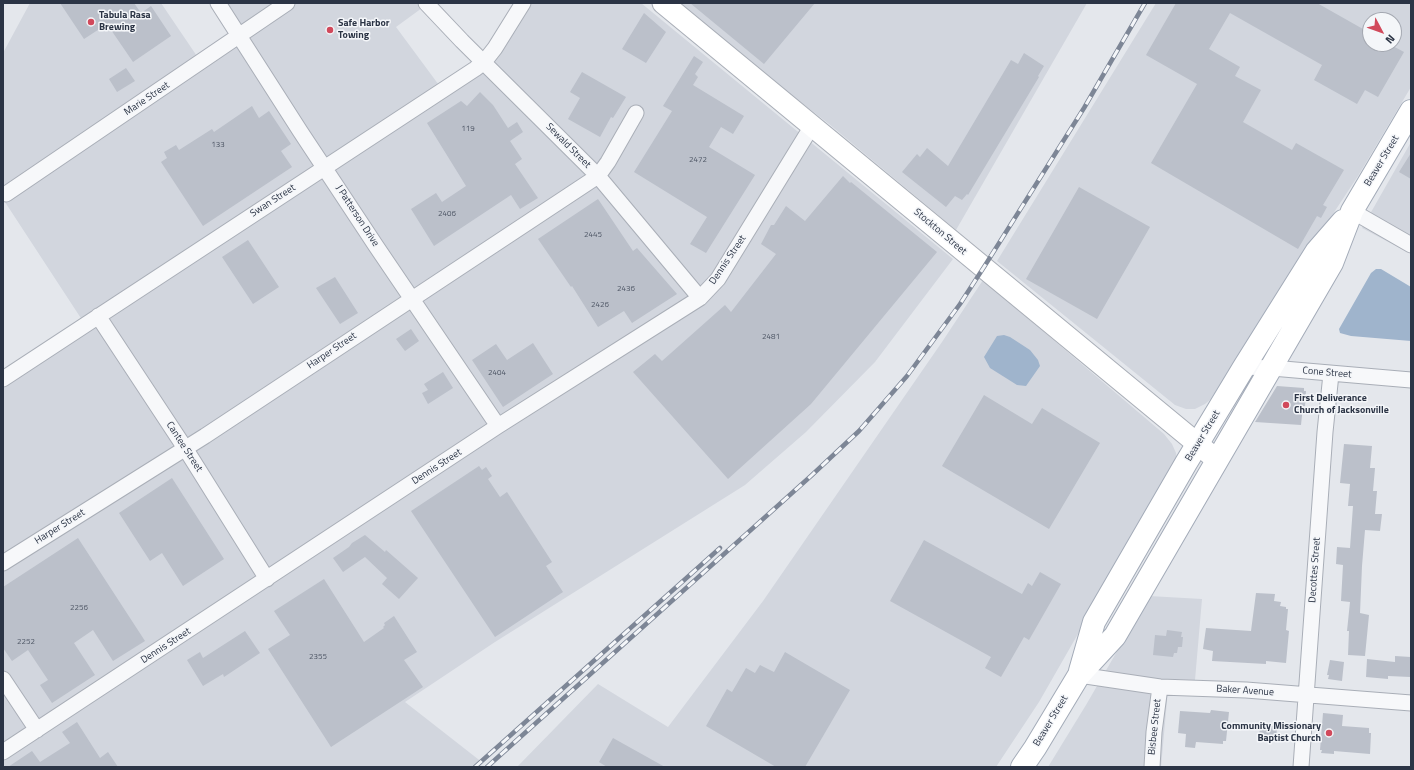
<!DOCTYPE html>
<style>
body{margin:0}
#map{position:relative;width:1414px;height:770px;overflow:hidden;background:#e4e7ec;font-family:"Titillium Web",sans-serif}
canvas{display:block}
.frame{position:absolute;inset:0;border:4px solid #2b3445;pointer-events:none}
.north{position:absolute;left:1362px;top:12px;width:40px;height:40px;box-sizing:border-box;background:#f4f6f9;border:1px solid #a4a8b1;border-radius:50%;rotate:131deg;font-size:11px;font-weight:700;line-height:16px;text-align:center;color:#2b3445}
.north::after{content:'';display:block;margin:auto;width:14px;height:18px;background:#d1495b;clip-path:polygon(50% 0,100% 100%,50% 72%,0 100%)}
</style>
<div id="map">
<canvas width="1414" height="770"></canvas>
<div class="frame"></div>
<div class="north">N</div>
</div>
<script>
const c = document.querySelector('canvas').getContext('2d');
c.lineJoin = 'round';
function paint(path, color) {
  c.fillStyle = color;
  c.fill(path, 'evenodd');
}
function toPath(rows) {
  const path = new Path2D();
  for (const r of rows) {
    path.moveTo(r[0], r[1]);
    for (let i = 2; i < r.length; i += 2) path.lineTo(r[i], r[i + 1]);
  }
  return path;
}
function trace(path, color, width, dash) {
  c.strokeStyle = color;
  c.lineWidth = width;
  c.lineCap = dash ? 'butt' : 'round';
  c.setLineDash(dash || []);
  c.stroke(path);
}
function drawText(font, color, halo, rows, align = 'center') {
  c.font = font + ' "Titillium Web",sans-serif';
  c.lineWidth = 3;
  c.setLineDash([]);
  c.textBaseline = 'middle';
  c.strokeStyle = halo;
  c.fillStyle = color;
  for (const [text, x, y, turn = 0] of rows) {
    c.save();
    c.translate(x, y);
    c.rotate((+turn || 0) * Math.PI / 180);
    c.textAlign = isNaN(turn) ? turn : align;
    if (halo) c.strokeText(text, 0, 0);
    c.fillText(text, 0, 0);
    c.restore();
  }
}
const built = toPath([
 [30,3,161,3,205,68,247,40,225,3,417,3,422,8,396,27,447,96,527,3,641,3,953,259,875,362,806,432,745,485,495,642,405,702,483,763,479,767,3,767,3,386,88,329,3,199,3,53],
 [680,3,1087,3,956,230,829,124,763,73],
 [1156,3,1411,3,1411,87,1358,176,1210,400,1205,404,1195,409,1186,409,1175,405,997,261],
 [1370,20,1394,20,1394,44,1370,44],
 [1411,142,1411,254,1362,228],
 [983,280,1164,434,1172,444,1176,453,1177,461,1039,702,996,767,517,767,598,684,668,727,763,601,942,342],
 [1149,596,1202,599,1195,680,1169,679,1161,767,1048,767,1086,705]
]);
const water = toPath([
 [1376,269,1381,269,1411,287,1411,341,1351,336,1340,333,1339,329,1371,273],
 [1004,335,1010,337,1030,350,1038,360,1040,366,1026,386,1017,385,990,368,984,357,997,336]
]);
const building = toPath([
 [60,3,134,3,141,13,151,6,171,36,133,62,107,24,84,39],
 [690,3,815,3,764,64],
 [1176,3,1317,3,1370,33,1370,44,1389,44,1404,52,1378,97,1365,90,1357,104,1314,80,1322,65,1230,13,1209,49,1240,67,1235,76,1261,90,1243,122,1292,150,1296,143,1344,170,1323,205,1327,207,1321,218,1317,216,1298,249,1151,163,1197,84,1146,55],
 [644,13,666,32,646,63,622,49],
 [1024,53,1044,66,1038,76,1039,77,968,195,967,194,962,200,955,196,946,207,902,172,917,154,920,157,927,148,948,166,1011,60,1018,64],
 [694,56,703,62,695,74,698,77,693,85,744,116,733,134,721,127,709,147,755,175,706,253,690,244,707,217,634,172,672,111,663,106],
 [126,68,135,81,117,92,109,79],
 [582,72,626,97,613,118,611,117,600,137,568,119,580,98,570,92],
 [480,92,493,105,508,128,517,122,523,132,510,141,522,159,515,164,538,198,520,209,511,195,434,246,411,209,436,193,442,202,466,186,427,123,461,101,467,106],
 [252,106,259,118,269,111,291,144,281,151,292,167,203,226,161,162,167,158,164,152,176,145,179,150,212,129,214,132],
 [1411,153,1411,179,1399,172],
 [843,176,850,183,851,182,937,252,811,404,728,479,633,372,655,354,662,361,725,305,731,312,776,254,761,244,771,225,774,225,786,206,805,221],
 [1079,187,1150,227,1097,319,1026,279],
 [598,199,633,251,637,248,677,294,632,323,624,311,598,327,572,286,571,287,538,239],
 [248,240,279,287,253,304,222,257],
 [335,277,358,313,340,324,316,288],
 [411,329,419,341,405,351,396,339],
 [533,343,553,374,503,407,472,360,496,344,507,360],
 [443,372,453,388,428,404,422,393,428,390,424,384],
 [1277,386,1304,388,1304,391,1306,391,1305,406,1303,406,1301,425,1255,422],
 [984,395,1032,424,1042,408,1100,443,1049,529,942,466],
 [1344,444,1372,446,1370,468,1375,468,1373,491,1377,491,1375,514,1382,514,1380,531,1365,530,1362,566,1360,613,1369,615,1365,656,1348,655,1349,631,1347,631,1350,602,1341,601,1343,565,1336,564,1337,547,1350,548,1353,506,1348,506,1350,484,1340,483],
 [479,466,482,470,486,467,492,476,488,479,500,497,507,492,552,562,546,566,563,592,495,637,411,511],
 [172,478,224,559,183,586,162,553,150,561,119,513],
 [365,535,385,552,386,550,418,578,399,599,382,584,387,578,365,557,343,572,333,558,349,547,352,543],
 [78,538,145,641,113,661,93,630,74,643,95,675,52,703,40,685,48,680,28,650,12,661,3,648,3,587],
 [924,540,1022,594,1028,583,1032,586,1040,572,1061,584,1029,640,1024,637,1001,677,985,668,991,657,890,601],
 [324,579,364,642,384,628,383,627,385,625,384,623,394,616,417,652,404,660,423,687,331,747,268,649,290,635,274,611],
 [1256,593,1275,594,1274,601,1281,602,1280,606,1286,607,1286,609,1288,609,1286,630,1289,631,1286,663,1266,661,1266,664,1212,661,1213,651,1203,649,1206,628,1251,631],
 [1167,630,1182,632,1181,637,1183,637,1182,647,1178,647,1177,653,1174,653,1173,657,1153,655,1155,635,1166,636],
 [245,631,260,653,224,677,223,674,203,686,187,660,200,652,203,658],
 [785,652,850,690,805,767,776,767,706,726,727,689,732,692,746,668,755,673,760,665,774,672],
 [1395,656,1411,657,1410,677,1388,676,1388,679,1366,677,1367,659,1395,662],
 [1330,660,1344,662,1342,681,1328,679,1329,675,1327,675],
 [1211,710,1229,712,1226,741,1223,741,1223,744,1196,742,1195,748,1185,747,1186,734,1178,733,1180,711,1210,713],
 [1323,713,1343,715,1342,726,1369,728,1369,733,1371,733,1370,754,1334,751,1334,754,1321,753,1322,750,1320,750],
 [77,722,100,758,108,752,118,767,8,767,32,751,40,762,70,743,62,732],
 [1260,725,1277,726,1276,741,1259,740],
 [613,738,665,767,607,767,599,762]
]);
const street = toPath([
 [218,3,300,131,376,246,498,426],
 [426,3,462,41,598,176,700,298],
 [6,194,287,3],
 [1352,211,1411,245],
 [98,316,185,448,267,579],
 [1244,367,1272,368,1411,380],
 [3,379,475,69,484,62,495,48,523,3],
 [3,563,205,436,598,176,608,162,636,113],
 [1079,675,1160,687,1246,690,1411,703],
 [3,679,37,730],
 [3,752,498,426,700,298,718,279,812,126],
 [1152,767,1154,732,1160,687],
 [1301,767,1325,432,1331,374]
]);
const secondary = toPath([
 [663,3,1217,460]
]);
const primary = toPath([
 [1080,671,1094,622,1186,463,1244,367,1316,252,1343,221],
 [1022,767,1035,748,1079,675,1115,636,1332,263,1352,211,1411,111]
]);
const rail = toPath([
 [475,767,720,548],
 [487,767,812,475,859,431,907,376,960,304,984,267,1084,108,1145,3]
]);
const markers = [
 [91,22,4,"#d1495b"],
 [330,30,4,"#d1495b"],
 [1286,405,4,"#d1495b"],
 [1329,733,4,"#d1495b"]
];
const numberNames = [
 ["119",468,129],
 ["133",218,145],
 ["2472",698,160],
 ["2406",447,214],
 ["2445",593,235],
 ["2436",626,289],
 ["2426",600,305],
 ["2481",771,337],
 ["2404",497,373],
 ["2256",79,608],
 ["2252",26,642],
 ["2355",318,657]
];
const poiNames = [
 ["Tabula Rasa",99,16],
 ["Brewing",99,28],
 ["Safe Harbor",338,24],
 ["Towing",338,36],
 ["First Deliverance",1294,399],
 ["Church of Jacksonville",1294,411],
 ["Community Missionary",1321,727,"right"],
 ["Baptist Church",1321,739,"right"]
];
const streetNames = [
 ["Marie Street",147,99,-34],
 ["Sewald Street",568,146,45],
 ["Beaver Street",1382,161,-59],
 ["Swan Street",273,201,-33],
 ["J Patterson Drive",357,216,57],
 ["Stockton Street",940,232,40],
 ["Dennis Street",728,260,-56],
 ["Harper Street",332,351,-34],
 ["Cone Street",1327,373,5],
 ["Beaver Street",1203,436,-59],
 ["Cantee Street",184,447,57],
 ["Dennis Street",437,467,-33],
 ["Harper Street",60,527,-32],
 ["Decottes Street",1315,570,-86],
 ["Dennis Street",166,646,-33],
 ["Baker Avenue",1245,691,4],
 ["Beaver Street",1051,721,-59],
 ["Bisbee Street",1155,727,-84]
];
paint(built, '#d2d6de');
paint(water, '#9fb4cc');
paint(building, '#bbc0ca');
trace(street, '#a9aeb7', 17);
trace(secondary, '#a9aeb7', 23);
trace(primary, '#a3abb8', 24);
trace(street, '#f7f8fa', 15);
trace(secondary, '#fff', 21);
trace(primary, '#fff', 22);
trace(rail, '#7d8696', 4.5);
trace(rail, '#f4f6f9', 3, [9]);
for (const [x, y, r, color] of markers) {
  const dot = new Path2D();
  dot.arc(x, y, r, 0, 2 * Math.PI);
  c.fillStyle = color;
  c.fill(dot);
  trace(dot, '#f4f6f9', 1.5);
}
drawText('8px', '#4f5766', null, numberNames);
drawText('bold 10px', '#2b3445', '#f4f6f9', poiNames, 'left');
drawText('10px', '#2b3445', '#f4f6f9', streetNames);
</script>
